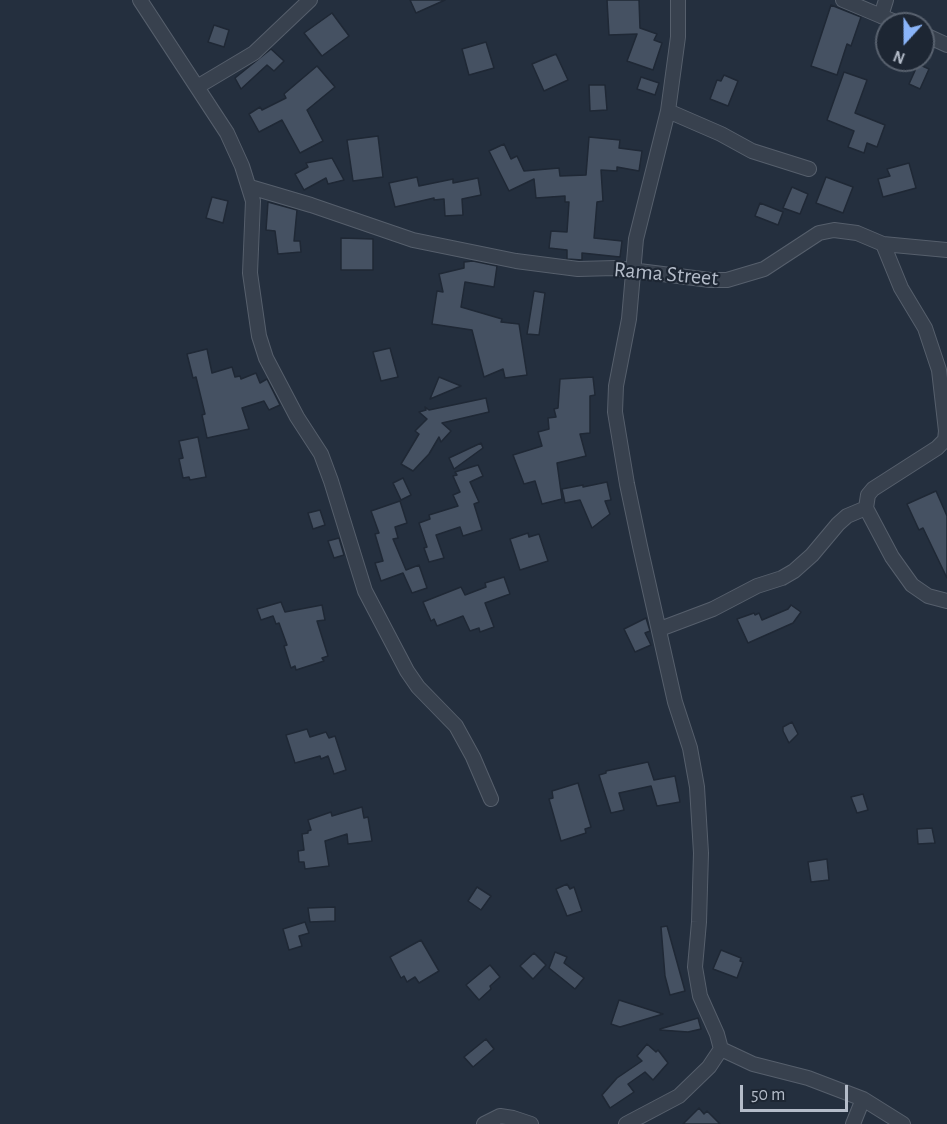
<!DOCTYPE html>
<style>
body{margin:0}
#map{position:relative;width:947px;height:1124px;overflow:hidden;background:#242f3e;font-family:"Alegreya Sans",sans-serif}
canvas{display:block}
.north{position:absolute;left:875px;top:12px;width:60px;height:60px;box-sizing:border-box;background:#1d2633;border:2px solid #59626f;border-radius:50%;rotate:201deg;font-size:16px;font-weight:700;line-height:24px;text-align:center;color:#b4bcc9}
.north::after{content:'';display:block;margin:auto;width:21px;height:27px;background:#8ab4f8;clip-path:polygon(50% 0,100% 100%,50% 72%,0 100%)}
.scale{position:absolute;left:740px;top:1085px;width:108px;height:27px;box-sizing:border-box;border:3px solid #b4bcc9;border-top:0;padding-left:8px;font-size:18px;line-height:21px;white-space:nowrap;color:#b4bcc9;-webkit-text-stroke:4px #1d2633;paint-order:stroke}
</style>
<div id="map">
<canvas width="947" height="1124"></canvas>
<div class="north">N</div>
<div class="scale">50 m</div>
</div>
<script>
const c = document.querySelector('canvas').getContext('2d');
c.lineJoin = 'round';
function paint(path, color) {
  c.fillStyle = color;
  c.fill(path, 'evenodd');
}
function toPath(rows) {
  const path = new Path2D();
  for (const r of rows) {
    path.moveTo(r[0], r[1]);
    for (let i = 2; i < r.length; i += 2) path.lineTo(r[i], r[i + 1]);
  }
  return path;
}
function trace(path, color, width, dash) {
  c.strokeStyle = color;
  c.lineWidth = width;
  c.lineCap = dash ? 'butt' : 'round';
  c.setLineDash(dash || []);
  c.stroke(path);
}
function drawText(font, color, halo, rows, align = 'center') {
  c.font = font + ' "Alegreya Sans",sans-serif';
  c.lineWidth = 4.5;
  c.setLineDash([]);
  c.textBaseline = 'middle';
  c.strokeStyle = halo;
  c.fillStyle = color;
  for (const [text, x, y, turn = 0] of rows) {
    c.save();
    c.translate(x, y);
    c.rotate((+turn || 0) * Math.PI / 180);
    c.textAlign = isNaN(turn) ? turn : align;
    if (halo) c.strokeText(text, 0, 0);
    c.fillText(text, 0, 0);
    c.restore();
  }
}
const building = toPath([
 [410,0,445,0,416,13,410,0],
 [607,0,639,0,640,28,657,34,654,40,662,43,653,70,627,61,637,34,609,35,607,0],
 [831,5,861,17,851,46,847,44,837,75,811,66,831,5],
 [332,13,349,36,322,56,304,33,332,13],
 [214,25,229,30,224,47,208,42,214,25],
 [486,42,494,68,469,75,462,49,486,42],
 [271,49,284,61,274,71,267,65,241,89,235,78,271,49],
 [556,54,568,80,544,91,532,64,556,54],
 [918,64,929,69,920,89,909,84,918,64],
 [317,66,335,87,307,110,323,141,300,153,282,120,259,132,249,114,260,107,262,110,286,98,284,94,317,66],
 [844,72,867,80,855,113,885,125,877,147,867,143,864,153,848,147,854,131,827,120,844,72],
 [724,75,738,81,728,106,710,99,717,80,721,81,724,75],
 [641,77,659,83,655,95,637,89,641,77],
 [589,85,605,85,607,110,590,111,589,85],
 [378,136,383,177,353,181,347,140,378,136],
 [589,137,620,140,619,148,642,151,639,171,617,167,617,171,601,170,603,201,597,202,594,238,622,241,620,257,582,253,582,260,567,259,567,250,549,248,551,231,567,232,569,202,565,202,565,196,536,198,534,179,509,191,489,151,504,144,511,159,517,156,524,171,559,168,560,176,586,175,589,137],
 [332,158,344,180,328,184,326,178,304,190,295,174,308,167,306,163,332,158],
 [909,163,916,188,883,197,878,179,890,176,887,169,909,163],
 [417,177,419,186,453,179,453,183,478,178,481,195,462,199,463,215,445,216,444,199,434,200,434,198,395,207,389,183,417,177],
 [826,177,853,187,843,213,816,203,826,177],
 [792,187,808,194,800,214,783,208,792,187],
 [212,197,228,201,223,223,206,218,212,197],
 [268,202,297,210,294,241,300,241,301,252,278,254,275,231,266,230,268,202],
 [760,203,783,212,778,225,755,216,760,203],
 [341,238,373,239,373,270,341,270,341,238],
 [473,261,497,266,494,287,465,282,461,307,502,319,501,322,519,324,527,375,505,378,503,369,484,377,472,330,432,324,437,291,443,292,439,274,464,268,464,262,473,261],
 [534,291,545,293,539,335,527,334,534,291],
 [390,348,398,377,381,381,373,352,390,348],
 [207,349,212,373,232,367,235,377,240,376,241,379,256,373,260,383,267,379,280,405,269,410,264,401,242,408,249,429,207,438,202,415,205,414,196,377,193,378,187,354,207,349],
 [439,377,461,386,430,399,439,377],
 [593,377,595,395,590,396,590,433,580,434,586,456,557,463,562,499,542,504,535,481,524,484,513,455,542,446,538,432,549,429,548,418,556,417,554,409,558,408,560,379,593,377],
 [486,398,489,412,442,423,451,431,441,442,439,437,429,454,413,471,401,464,419,434,415,431,427,419,419,412,426,410,425,407,429,410,486,398],
 [198,437,206,477,190,480,189,477,183,478,179,459,183,458,179,441,198,437],
 [481,443,483,448,454,469,449,458,481,443],
 [478,465,483,476,470,482,479,502,474,504,482,530,463,536,460,527,436,535,444,558,429,562,424,548,427,547,419,523,430,519,429,515,458,506,453,495,460,492,453,476,457,475,455,472,478,465],
 [403,478,411,495,401,500,393,483,403,478],
 [607,482,611,500,605,501,610,514,592,528,580,500,565,503,562,489,583,485,583,487,607,482],
 [936,491,947,516,947,578,923,528,919,530,907,504,936,491],
 [400,501,407,523,395,527,398,538,393,539,406,570,419,565,427,588,412,593,403,573,381,581,375,563,383,561,375,534,379,533,371,511,400,501],
 [320,510,325,525,313,529,308,513,320,510],
 [528,533,529,537,539,534,548,561,520,570,510,539,528,533],
 [339,538,344,555,334,558,328,541,339,538],
 [504,577,510,594,485,603,494,627,480,632,479,628,470,631,463,616,437,626,434,619,431,621,423,602,461,587,465,595,486,587,485,583,504,577],
 [281,602,285,612,322,605,325,620,317,621,328,656,322,658,324,661,296,670,295,666,291,668,284,646,287,645,279,623,276,624,273,616,261,620,257,609,281,602],
 [791,605,801,612,793,623,748,643,737,619,754,613,755,615,759,613,762,620,788,609,791,605],
 [646,618,650,631,645,633,651,645,635,652,624,629,646,618],
 [792,722,798,734,789,743,783,731,783,727,792,722],
 [307,729,310,737,326,732,329,738,335,736,346,770,334,774,328,756,321,759,320,756,295,763,286,735,307,729],
 [648,762,654,780,675,776,680,802,657,806,651,786,619,793,624,810,611,813,599,775,606,773,606,771,648,762],
 [578,783,591,827,585,829,586,833,561,841,549,799,553,798,552,791,578,783],
 [863,794,868,810,857,813,851,797,863,794],
 [362,807,364,818,368,817,372,841,348,844,347,834,325,841,329,866,305,869,304,862,299,862,298,851,304,850,302,834,308,833,308,831,311,830,308,820,331,812,332,816,362,807],
 [932,828,935,843,918,844,917,829,932,828],
 [827,859,829,880,811,882,808,862,827,859],
 [567,884,570,889,574,887,582,911,567,916,556,889,567,884],
 [477,887,491,896,481,910,468,901,477,887],
 [335,907,335,921,310,922,308,908,335,907],
 [305,922,309,933,299,936,302,946,289,950,283,929,305,922],
 [667,926,685,991,670,995,665,976,661,927,667,926],
 [421,940,439,971,419,983,415,977,407,982,404,976,401,978,390,957,421,940],
 [721,950,741,958,740,961,743,962,737,978,713,969,721,950],
 [555,952,567,957,564,963,584,978,575,989,549,968,555,952],
 [534,953,546,965,533,979,520,966,534,953],
 [490,965,500,977,490,986,491,989,479,1000,466,985,490,965],
 [619,1000,663,1014,620,1027,611,1024,619,1000],
 [698,1018,701,1029,688,1032,660,1030,660,1029,698,1018],
 [486,1039,494,1049,473,1067,464,1057,486,1039],
 [647,1044,656,1052,658,1050,668,1063,653,1080,645,1072,628,1084,634,1092,610,1108,602,1095,617,1078,642,1061,637,1056,647,1044],
 [699,1108,704,1114,707,1111,720,1124,683,1124,699,1108]
]);
const minor = toPath([
 [140,0,227,133,242,166,253,201,250,273,259,336,266,358,297,417,321,454,331,481,365,591,407,671,418,687,456,726,473,757,491,799],
 [843,0,900,24],
 [881,16,886,0],
 [923,34,947,45],
 [197,87,254,53,310,0],
 [668,111,721,134,752,151,809,169],
 [250,187,311,205,413,240,516,261,578,269,615,268,710,280,727,280,764,269,819,233,834,230,857,233,883,244,901,288,925,328,939,370,946,431,945,440,937,448,873,489,868,495,866,508,892,557,912,585,928,596,947,601],
 [883,244,947,250],
 [660,629,713,609,757,586,782,578,794,571,812,555,838,524,847,516,866,508],
 [721,1049,753,1064,808,1078,863,1099,903,1124],
 [484,1124,500,1116,513,1118,531,1124],
 [626,1124,679,1096,709,1067,721,1049,717,1034,700,996,695,967,699,922,701,853,697,787,690,748,675,702,640,546,627,484,615,412,616,386,629,319,636,239,668,111,678,37,678,0],
 [853,1124,863,1099]
]);
const streetNames = [
 ["Rama Street",666,274,5]
];
paint(building, '#455162');
trace(building, '#1f2835', 1.5);
trace(minor, '#565f6c', 16);
trace(minor, '#38414e', 14);
drawText('22px', '#b4bcc9', '#1d2633', streetNames);
</script>
